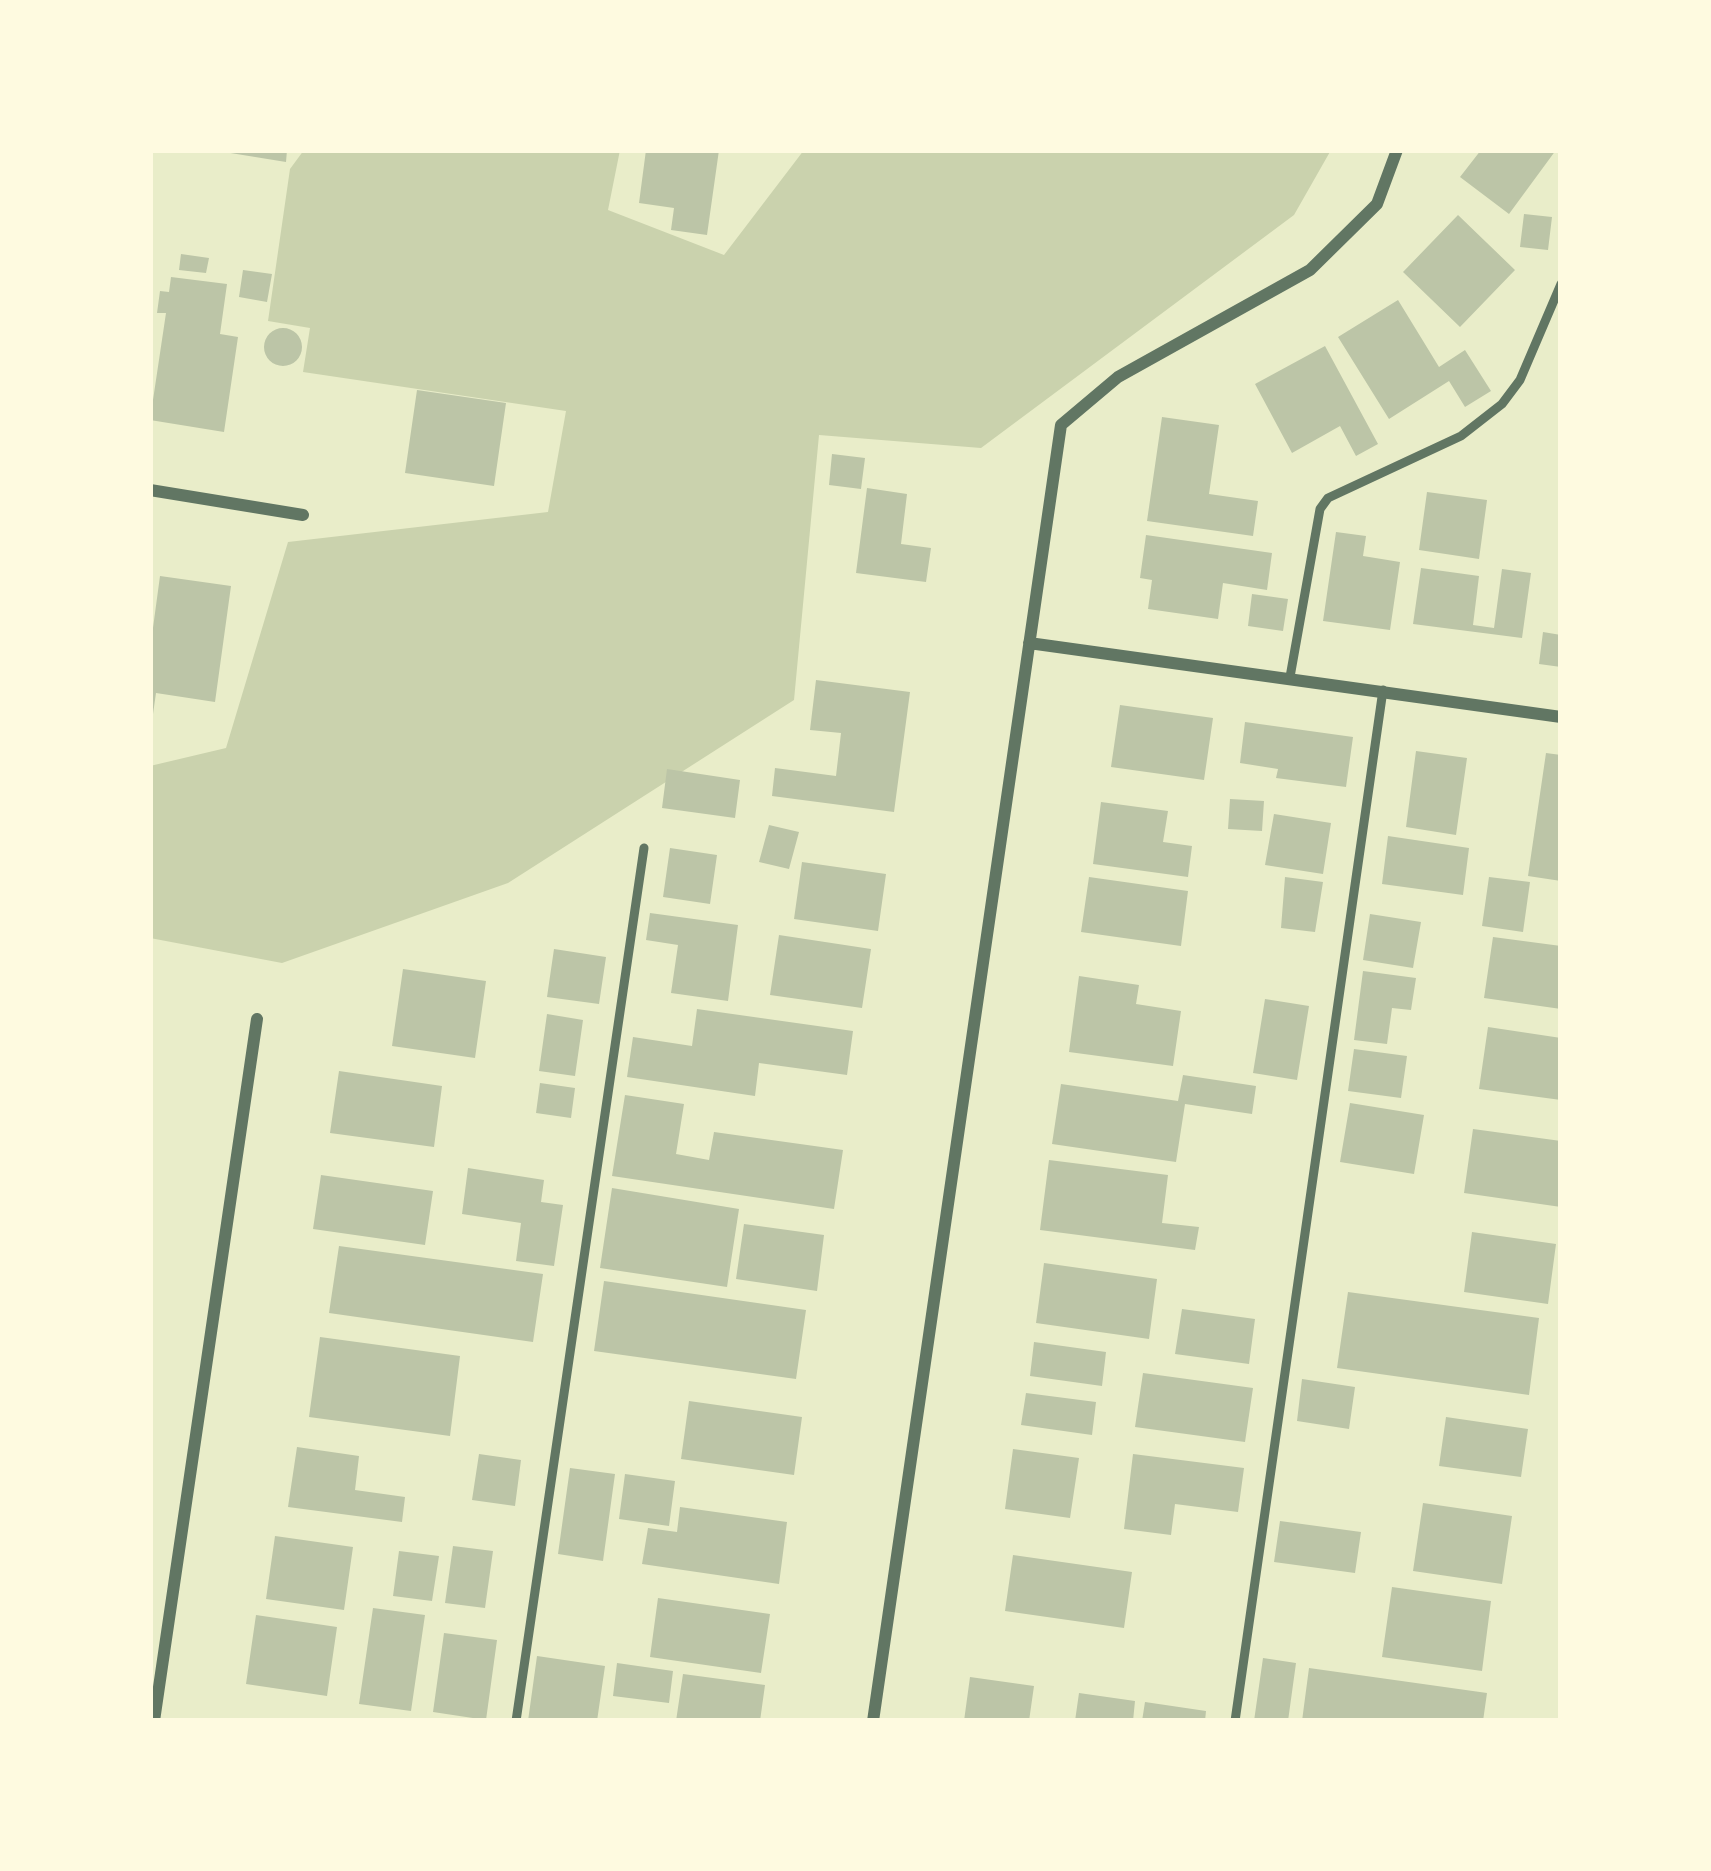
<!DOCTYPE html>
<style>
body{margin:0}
#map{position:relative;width:1711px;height:1871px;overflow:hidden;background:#e9edc9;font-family:Merriweather,serif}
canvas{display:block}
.frame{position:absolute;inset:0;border:153px solid #fefae0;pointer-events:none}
</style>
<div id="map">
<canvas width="1711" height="1871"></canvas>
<div class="frame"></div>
</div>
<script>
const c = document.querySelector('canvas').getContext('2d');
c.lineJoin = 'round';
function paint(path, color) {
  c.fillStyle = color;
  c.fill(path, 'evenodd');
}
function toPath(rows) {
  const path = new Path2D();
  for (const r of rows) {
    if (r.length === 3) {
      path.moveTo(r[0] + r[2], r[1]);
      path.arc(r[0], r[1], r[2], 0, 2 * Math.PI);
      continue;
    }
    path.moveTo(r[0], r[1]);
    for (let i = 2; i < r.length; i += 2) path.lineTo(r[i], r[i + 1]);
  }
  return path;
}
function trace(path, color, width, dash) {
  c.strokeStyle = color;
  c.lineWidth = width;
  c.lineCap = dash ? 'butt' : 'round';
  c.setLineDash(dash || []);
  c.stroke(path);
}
const green = toPath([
 [304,150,620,150,608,210,724,255,804,150,1331,150,1294,215,981,448,819,435,794,700,508,883,282,963,150,938,150,766,226,748,288,542,548,512,566,411,303,372,310,328,268,321,290,169]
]);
const building = toPath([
 [212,150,287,150,286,162],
 [646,150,719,150,707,235,671,230,674,208,639,203],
 [1481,150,1556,150,1509,214,1460,177],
 [1524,214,1552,217,1548,250,1520,247],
 [1458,215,1515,270,1460,327,1403,272],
 [181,254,209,258,206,273,179,270],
 [243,270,272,274,267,302,239,297],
 [171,277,227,284,220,334,238,337,224,432,150,420,166,313,157,313,160,291,169,292],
 [1398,300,1439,367,1465,350,1491,391,1465,407,1449,381,1389,419,1338,337],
 [283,347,19],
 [1325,346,1378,444,1356,456,1340,426,1292,453,1255,384],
 [417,390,506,403,494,486,405,473],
 [1162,417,1219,425,1209,494,1258,501,1253,536,1147,521],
 [832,454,865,458,861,489,829,485],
 [867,488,907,494,901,544,931,548,926,582,856,573],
 [1427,492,1487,500,1479,559,1419,550],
 [1336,532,1366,536,1363,556,1400,562,1390,630,1323,621],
 [1146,535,1272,553,1267,590,1223,583,1218,619,1148,609,1152,580,1140,578],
 [1421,568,1479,576,1473,625,1494,628,1502,569,1531,573,1522,638,1413,624],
 [160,576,231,586,215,702,156,693,153,714,150,650],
 [1252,594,1288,599,1283,631,1248,626],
 [1543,632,1561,635,1561,667,1539,664],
 [816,680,910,692,894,812,772,796,775,768,836,776,841,733,810,730],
 [1120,705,1213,718,1204,780,1111,767],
 [1245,722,1353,737,1346,787,1276,778,1278,769,1240,763],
 [1416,751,1467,758,1456,835,1406,827],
 [1546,753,1561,755,1561,881,1528,876],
 [667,769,740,780,735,818,662,808],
 [1230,799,1264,801,1262,831,1228,829],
 [1101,802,1168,811,1163,842,1192,846,1188,877,1093,864],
 [1274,814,1331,823,1323,874,1265,865],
 [769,825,799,832,789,869,759,862],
 [1388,836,1469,848,1463,895,1382,884],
 [670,848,717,855,710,904,663,897],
 [802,862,886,874,878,931,794,919],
 [1089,877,1188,891,1181,946,1081,932],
 [1285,877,1323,882,1315,932,1281,928],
 [1489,877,1530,882,1523,932,1482,926],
 [650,913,738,925,728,1001,671,993,678,945,646,940],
 [1370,914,1421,922,1413,968,1363,960],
 [779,935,871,949,862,1008,770,995],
 [1493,937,1561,946,1561,1009,1484,998],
 [554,949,606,957,599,1004,547,997],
 [403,969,486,981,475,1058,392,1046],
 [1363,971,1416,978,1411,1010,1392,1008,1387,1044,1354,1040],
 [1079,976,1139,985,1136,1004,1181,1011,1173,1066,1069,1052],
 [1265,999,1309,1006,1297,1080,1253,1073],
 [697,1009,853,1031,847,1075,759,1063,755,1096,627,1077,633,1037,692,1046],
 [547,1014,583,1020,575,1076,539,1071],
 [1488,1027,1561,1038,1561,1100,1479,1089],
 [1354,1049,1407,1056,1401,1098,1348,1091],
 [339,1071,442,1086,434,1147,330,1133],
 [1183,1075,1256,1086,1252,1114,1185,1104,1176,1162,1052,1144,1061,1084,1178,1101],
 [540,1083,575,1088,571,1118,536,1113],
 [625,1095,684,1104,676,1154,709,1160,714,1132,843,1150,834,1209,612,1176],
 [1350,1103,1424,1115,1414,1174,1340,1162],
 [1473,1129,1561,1141,1561,1207,1464,1193],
 [1049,1160,1168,1175,1162,1223,1199,1227,1195,1250,1040,1230],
 [468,1168,544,1180,541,1202,563,1205,554,1266,516,1261,521,1223,462,1214],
 [321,1175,433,1191,425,1245,313,1229],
 [612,1188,739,1209,727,1287,600,1268],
 [744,1224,824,1235,817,1291,736,1279],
 [1472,1232,1556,1244,1548,1304,1464,1292],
 [339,1246,543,1274,533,1342,329,1313],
 [1044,1263,1157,1279,1149,1339,1036,1323],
 [604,1281,806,1310,796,1379,594,1351],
 [1348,1292,1539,1318,1529,1395,1337,1368],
 [1182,1309,1255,1319,1249,1364,1175,1354],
 [320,1337,460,1356,450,1436,309,1417],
 [1034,1342,1106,1352,1102,1386,1030,1376],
 [1143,1373,1253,1388,1245,1442,1135,1427],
 [1302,1379,1355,1387,1349,1429,1297,1421],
 [1026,1393,1096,1402,1092,1435,1021,1425],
 [689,1401,802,1417,794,1475,681,1459],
 [1446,1417,1528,1429,1521,1477,1439,1466],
 [297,1447,359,1456,355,1490,405,1497,402,1522,288,1507],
 [1013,1449,1079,1458,1070,1518,1005,1509],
 [479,1454,521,1460,515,1506,472,1500],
 [1133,1454,1244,1468,1238,1512,1175,1504,1171,1535,1124,1529],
 [570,1468,615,1474,603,1561,558,1554],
 [625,1474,675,1481,669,1526,619,1519],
 [1423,1503,1512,1516,1502,1584,1413,1571],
 [680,1507,787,1522,779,1584,642,1564,648,1528,677,1532],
 [1280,1521,1361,1532,1355,1573,1274,1562],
 [275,1536,353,1547,344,1610,266,1599],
 [453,1546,493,1551,485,1608,445,1603],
 [399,1551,439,1556,432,1601,393,1596],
 [1013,1555,1132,1572,1124,1628,1005,1611],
 [1392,1587,1491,1601,1482,1671,1382,1657],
 [658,1598,770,1614,761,1673,650,1657],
 [373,1608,425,1615,411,1711,359,1704],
 [256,1615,337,1627,327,1696,246,1684],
 [444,1633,497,1640,486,1720,433,1712],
 [537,1656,605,1666,597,1721,528,1721],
 [1263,1658,1296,1663,1288,1721,1254,1721],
 [617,1663,673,1671,669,1703,613,1696],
 [1309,1668,1487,1693,1483,1721,1302,1721],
 [683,1674,765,1685,760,1721,676,1721],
 [970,1677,1034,1686,1029,1721,964,1721],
 [1079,1693,1135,1701,1133,1721,1075,1721],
 [1145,1702,1206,1711,1205,1721,1142,1721]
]);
const service = toPath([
 [1290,677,1320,509,1328,498,1461,436,1502,404,1520,380,1561,284],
 [516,1721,644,848],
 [1235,1721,1383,690]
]);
const minor = toPath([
 [150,490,303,515],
 [1029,643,1561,717],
 [154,1721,257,1019],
 [873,1721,1061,425,1118,377,1310,270,1377,204,1397,150]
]);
paint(green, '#cad2ad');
paint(building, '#bcc5a7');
trace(service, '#617663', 9);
trace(minor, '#617663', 12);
</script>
